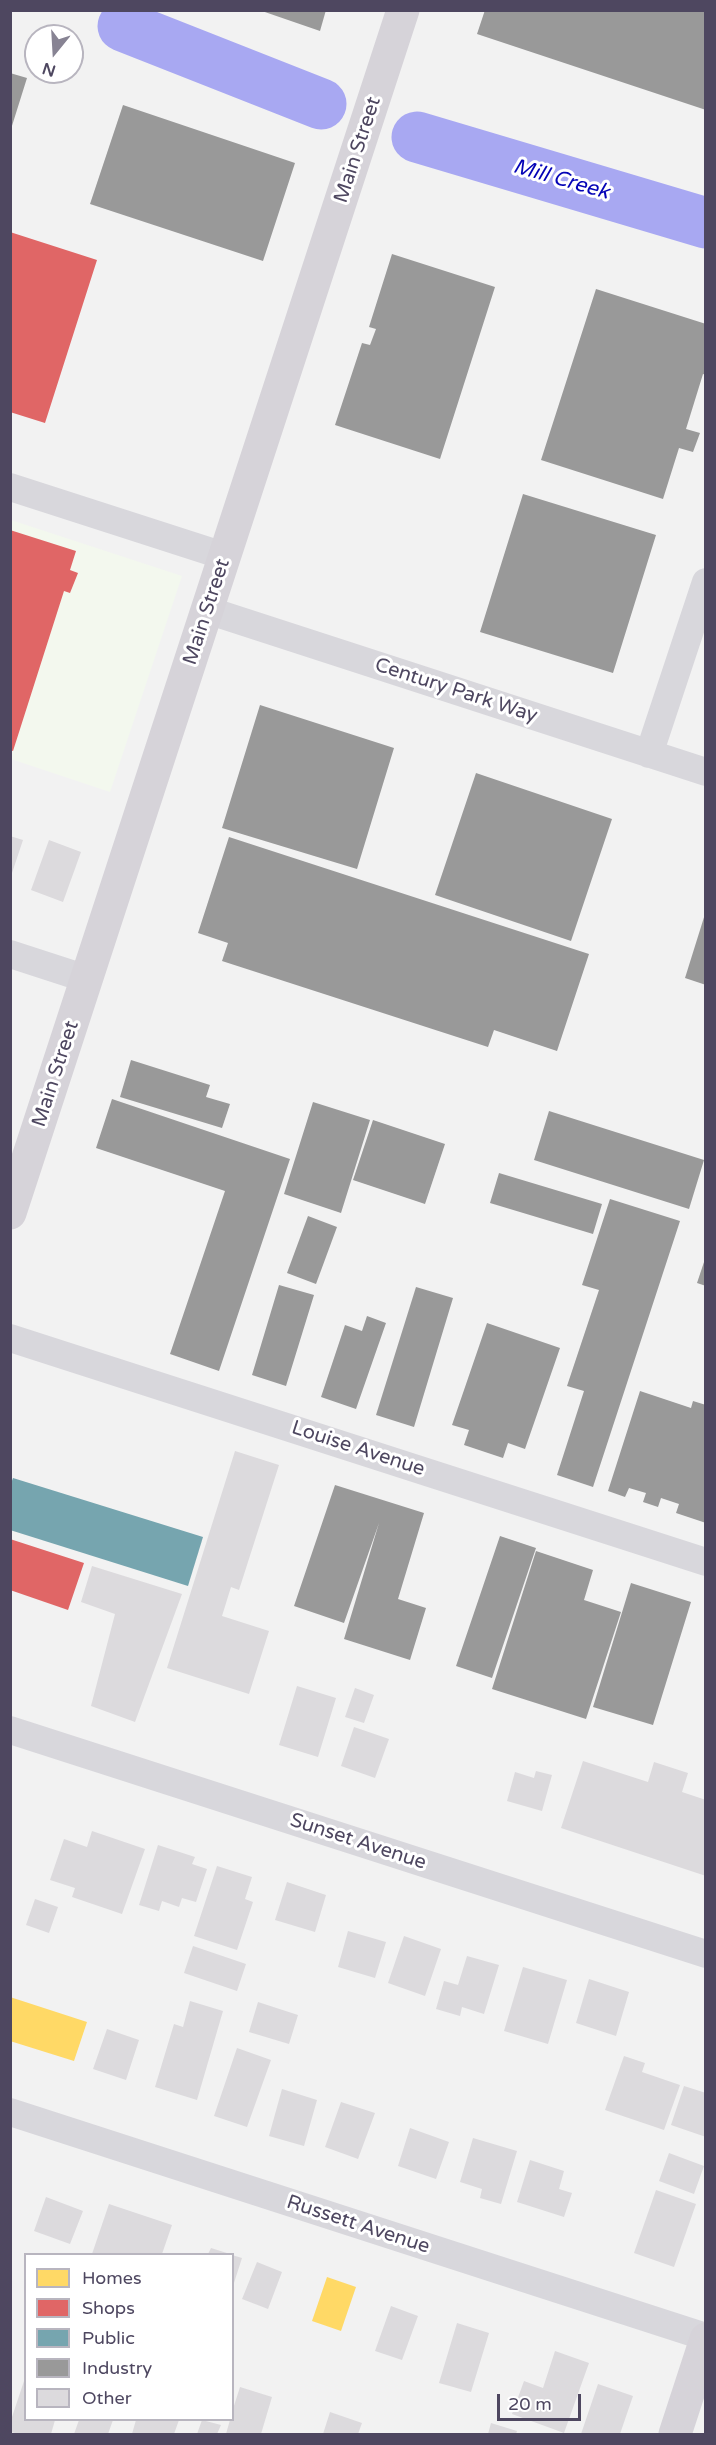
<!DOCTYPE html>
<style>
body{margin:0}
#map{position:relative;width:716px;height:2445px;overflow:hidden;background:#f2f2f2;font-family:"Varela Round",sans-serif}
canvas{display:block}
.frame{position:absolute;inset:0;border:12px solid #4e4760;pointer-events:none}
.legend{position:absolute;left:24px;top:2253px;width:210px;height:168px;box-sizing:border-box;background:#fff;border:2px solid #b8b5bf;margin:0;padding:8px 10px;list-style:none;font-size:18px;color:#4e4760}
.legend li{display:flex;align-items:center;gap:12px;height:30px}
.legend b{width:30px;border:2px solid #b8b5bf}
.north{position:absolute;left:24px;top:24px;width:60px;height:60px;box-sizing:border-box;background:#fff;border:2px solid #b8b5bf;border-radius:50%;rotate:198deg;font-size:16px;font-weight:700;line-height:24px;text-align:center;color:#4e4760}
.north::after{content:'';display:block;margin:auto;width:21px;height:27px;background:#878393;clip-path:polygon(50% 0,100% 100%,50% 72%,0 100%)}
.scale{position:absolute;left:497px;top:2394px;width:84px;height:27px;box-sizing:border-box;border:3px solid #4e4760;border-top:0;padding-left:8px;font-size:18px;line-height:21px;white-space:nowrap;color:#4e4760;-webkit-text-stroke:4px #fff;paint-order:stroke}
</style>
<div id="map">
<canvas width="716" height="2445"></canvas>
<div class="frame"></div>
<ul class="legend">
<li><b style="height:16px;background:#ffd966"></b>Homes</li>
<li><b style="height:16px;background:#e06666"></b>Shops</li>
<li><b style="height:16px;background:#76a5af"></b>Public</li>
<li><b style="height:16px;background:#999"></b>Industry</li>
<li><b style="height:16px;background:#dcdadd"></b>Other</li>
</ul>
<div class="north">N</div>
<div class="scale">20 m</div>
</div>
<script>
const c = document.querySelector('canvas').getContext('2d');
c.lineJoin = 'round';
function paint(path, color) {
  c.fillStyle = color;
  c.fill(path, 'evenodd');
}
function toPath(rows) {
  const path = new Path2D();
  for (const r of rows) {
    path.moveTo(r[0], r[1]);
    for (let i = 2; i < r.length; i += 2) path.lineTo(r[i], r[i + 1]);
  }
  return path;
}
function trace(path, color, width, dash) {
  c.strokeStyle = color;
  c.lineWidth = width;
  c.lineCap = dash ? 'butt' : 'round';
  c.setLineDash(dash || []);
  c.stroke(path);
}
function drawText(font, color, halo, rows, align = 'center') {
  c.font = font + ' "Varela Round",sans-serif';
  c.lineWidth = 6;
  c.setLineDash([]);
  c.textBaseline = 'middle';
  c.strokeStyle = halo;
  c.fillStyle = color;
  for (const [text, x, y, turn = 0] of rows) {
    c.save();
    c.translate(x, y);
    c.rotate((+turn || 0) * Math.PI / 180);
    c.textAlign = isNaN(turn) ? turn : align;
    if (halo) c.strokeText(text, 0, 0);
    c.fillText(text, 0, 0);
    c.restore();
  }
}
const commercial = toPath([
 [11,520,182,576,110,792,11,759]
]);
const homes = toPath([
 [10,1997,87,2022,74,2061,10,2041],
 [327,2277,356,2287,341,2331,312,2321]
]);
const shops = toPath([
 [10,232,97,260,45,423,10,412],
 [10,530,76,551,70,570,78,573,70,593,64,591,13,751,10,750],
 [10,1539,84,1563,68,1610,10,1590]
]);
const public = toPath([
 [13,1478,203,1537,188,1586,10,1530,10,1486]
]);
const industry = toPath([
 [259,10,326,10,320,31],
 [485,10,706,10,706,110,477,34],
 [10,73,27,78,11,129,10,129],
 [123,105,295,163,263,261,90,204],
 [392,254,495,287,440,459,335,425,362,343,370,345,376,329,369,327],
 [596,289,706,324,706,375,703,374,686,429,700,433,693,452,679,448,663,499,541,460],
 [523,494,656,535,613,673,480,632],
 [260,705,394,748,357,869,222,828],
 [476,773,612,819,571,941,435,895],
 [229,837,589,954,557,1051,494,1030,488,1047,222,961,228,943,198,933],
 [705,914,706,914,706,985,685,978],
 [131,1060,210,1085,206,1097,230,1104,222,1128,120,1097],
 [112,1099,290,1159,219,1371,170,1354,225,1191,96,1148],
 [313,1102,370,1120,341,1213,284,1194],
 [549,1111,704,1160,689,1209,534,1160],
 [373,1120,445,1144,425,1204,353,1180],
 [499,1173,602,1204,593,1234,490,1203],
 [610,1199,680,1221,593,1487,557,1475,584,1391,567,1386,599,1290,582,1285],
 [308,1216,337,1227,316,1284,287,1273],
 [705,1259,706,1259,706,1286,697,1283],
 [279,1285,314,1295,286,1386,252,1375],
 [416,1287,453,1298,414,1427,376,1415],
 [367,1316,386,1323,356,1409,321,1397,345,1325,362,1331],
 [487,1323,560,1348,525,1449,508,1443,503,1458,464,1445,469,1430,452,1425],
 [640,1391,691,1408,693,1401,706,1405,706,1523,676,1513,679,1504,661,1498,658,1507,643,1502,646,1493,629,1488,625,1497,608,1491],
 [335,1485,424,1513,398,1599,426,1608,410,1660,344,1639,379,1523,344,1623,294,1606],
 [500,1536,536,1548,492,1678,456,1666],
 [536,1551,593,1570,584,1600,621,1612,586,1719,492,1689],
 [631,1583,691,1602,653,1725,593,1707]
]);
const river = toPath([
 [123,26,321,104],
 [417,137,706,223]
]);
const building = toPath([
 [10,836,23,840,11,876,10,876],
 [49,840,81,852,63,902,31,890],
 [235,1451,279,1465,239,1590,231,1587,222,1616,269,1631,249,1694,167,1668],
 [92,1566,182,1594,135,1722,91,1706,115,1614,81,1602],
 [297,1686,336,1698,318,1757,279,1745],
 [355,1688,374,1695,364,1723,345,1717],
 [354,1727,389,1739,375,1778,341,1766],
 [583,1761,648,1782,654,1762,688,1773,682,1792,706,1800,706,1876,561,1828],
 [536,1771,552,1775,542,1811,507,1801,515,1772,534,1778],
 [92,1831,145,1849,122,1914,72,1897,75,1888,50,1880,64,1839,87,1847],
 [158,1845,195,1857,192,1864,207,1869,196,1902,182,1898,179,1907,162,1901,159,1911,139,1905],
 [217,1866,252,1877,245,1899,253,1902,237,1950,194,1936],
 [287,1882,326,1895,315,1932,275,1920],
 [35,1899,58,1907,49,1933,26,1925],
 [348,1931,386,1942,375,1978,338,1967],
 [404,1936,441,1949,425,1996,388,1983],
 [193,1946,246,1964,237,1991,184,1973],
 [467,1956,499,1965,484,2014,462,2007,460,2016,436,2009,444,1981,458,1985],
 [523,1967,567,1980,548,2044,504,2031],
 [589,1979,629,1992,616,2036,576,2023],
 [190,2001,223,2011,197,2100,155,2087,174,2024,183,2027],
 [258,2002,298,2015,289,2044,249,2032],
 [107,2029,139,2040,126,2080,93,2069],
 [237,2048,271,2060,247,2127,214,2116],
 [624,2056,645,2063,642,2072,680,2085,664,2130,605,2110],
 [684,2086,706,2093,706,2137,671,2125],
 [282,2089,317,2100,304,2146,269,2136],
 [341,2102,375,2113,358,2159,325,2147],
 [410,2128,449,2142,436,2179,398,2166],
 [473,2138,517,2151,501,2204,480,2198,482,2189,460,2182],
 [669,2153,704,2166,694,2194,659,2181],
 [530,2160,564,2171,559,2189,572,2193,564,2217,517,2202],
 [656,2190,696,2204,674,2267,634,2253],
 [46,2197,83,2211,70,2244,34,2231],
 [109,2204,172,2225,162,2254,92,2254],
 [211,2248,230,2254,208,2254],
 [232,2255,242,2258,233,2286,232,2286],
 [257,2262,282,2272,268,2309,242,2299],
 [391,2306,418,2316,402,2360,375,2351],
 [457,2323,489,2333,471,2392,439,2383],
 [555,2351,589,2363,564,2433,512,2414,524,2381,543,2388],
 [26,2375,26,2420,55,2420,51,2434,20,2434,10,2432,10,2423],
 [598,2384,633,2396,620,2434,581,2434],
 [240,2387,272,2397,261,2434,226,2434,230,2420,232,2420,232,2412],
 [330,2412,362,2423,358,2434,323,2434],
 [79,2420,113,2420,108,2434,74,2434],
 [136,2420,179,2420,174,2434,132,2434],
 [202,2420,221,2425,217,2434,197,2434],
 [491,2423,517,2431,516,2434,488,2434]
]);
const street = toPath([
 [10,487,224,556],
 [207,610,706,772],
 [649,754,706,582],
 [10,954,87,979],
 [10,1338,706,1562],
 [10,1730,706,1954],
 [10,2112,706,2337]
]);
const secondary = toPath([
 [10,1213,403,10],
 [675,2434,706,2339]
]);
const streetNames = [
 ["Main Street",358,150,-72],
 ["Main Street",207,612,-72],
 ["Century Park Way",456,691,18],
 ["Main Street",56,1074,-72],
 ["Louise Avenue",358,1449,18],
 ["Sunset Avenue",358,1842,18],
 ["Russett Avenue",358,2225,18]
];
const waterNames = [
 ["Mill Creek",561,180,16]
];
paint(commercial, '#f3f8ee');
paint(homes, '#ffd966');
paint(shops, '#e06666');
paint(public, '#76a5af');
paint(industry, '#999');
trace(river, '#a8a8f2', 51);
paint(building, '#dcdadd');
trace(street, '#d8d7dc', 28);
trace(secondary, '#d6d3d9', 33);
drawText('20px', '#4e4760', '#fff', streetNames);
drawText('italic 21px', '#0403b6', '#fff', waterNames);
</script>
